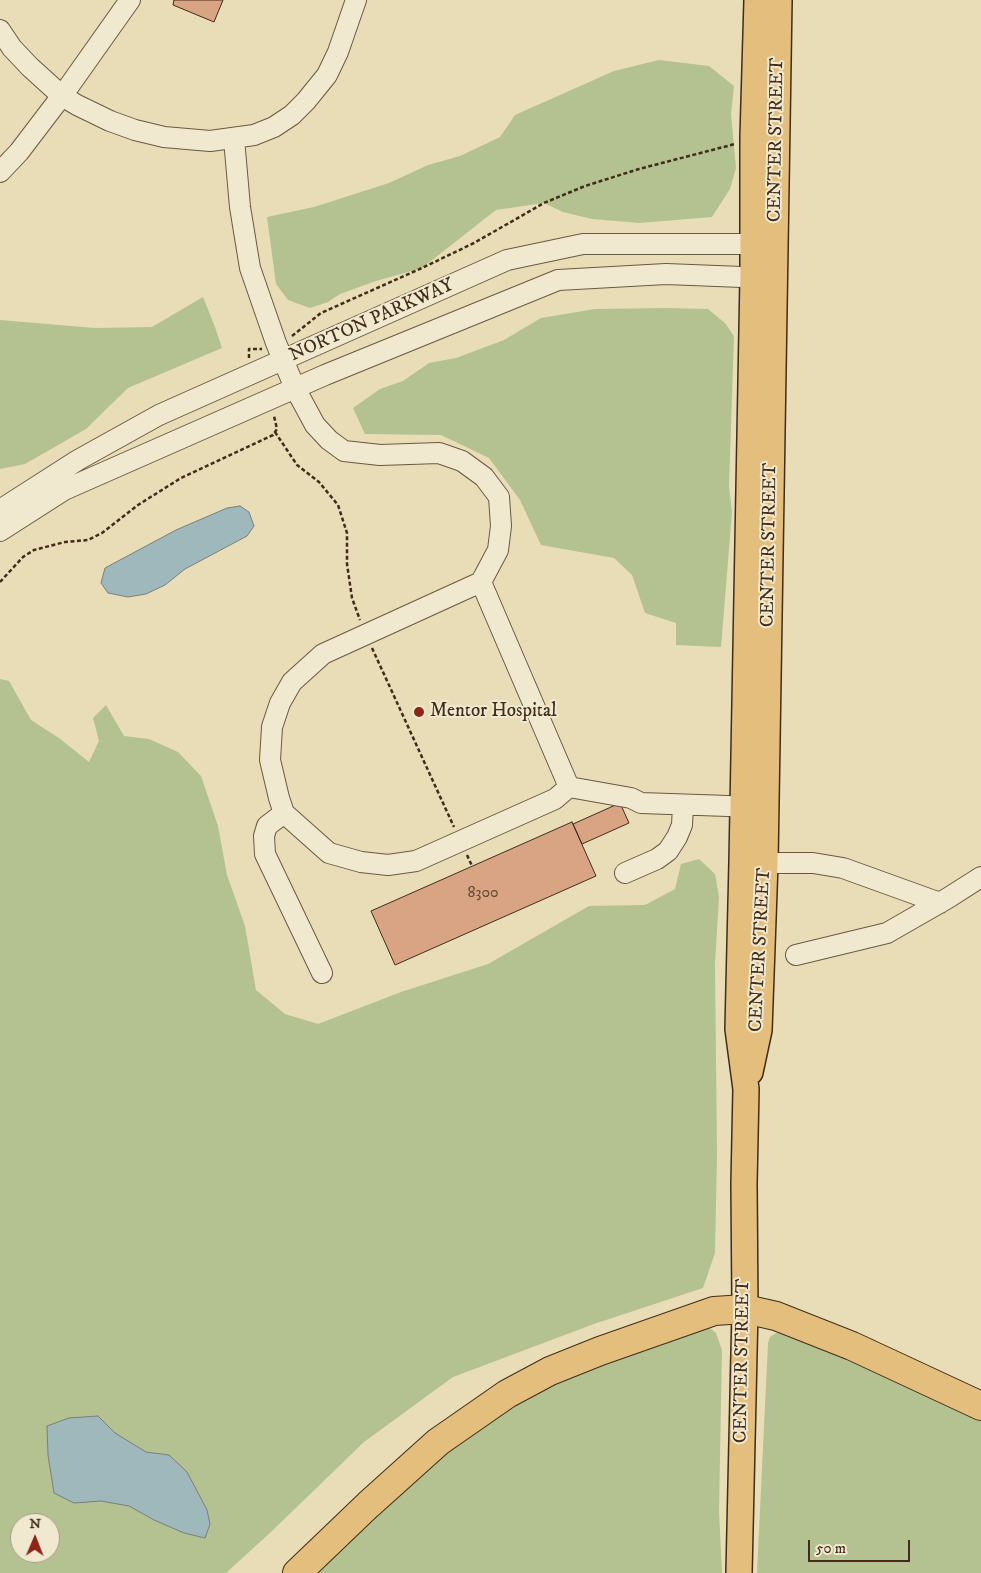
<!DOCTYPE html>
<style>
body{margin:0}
#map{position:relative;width:981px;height:1573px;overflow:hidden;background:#e8ddb7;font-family:"IM FELL DW Pica",serif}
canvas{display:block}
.north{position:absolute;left:10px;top:1513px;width:50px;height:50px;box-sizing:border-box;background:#f0e9d0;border:1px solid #aa9d87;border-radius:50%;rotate:1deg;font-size:14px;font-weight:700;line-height:20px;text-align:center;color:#412c1a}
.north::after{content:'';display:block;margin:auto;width:18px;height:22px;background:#8f2418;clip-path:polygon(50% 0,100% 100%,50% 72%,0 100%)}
.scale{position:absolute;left:808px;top:1540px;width:102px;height:22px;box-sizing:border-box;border:2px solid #412c1a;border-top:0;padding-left:6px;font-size:15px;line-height:18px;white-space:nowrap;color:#412c1a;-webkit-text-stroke:4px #f0e9d0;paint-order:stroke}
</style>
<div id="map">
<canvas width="981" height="1573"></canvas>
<div class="north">N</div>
<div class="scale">50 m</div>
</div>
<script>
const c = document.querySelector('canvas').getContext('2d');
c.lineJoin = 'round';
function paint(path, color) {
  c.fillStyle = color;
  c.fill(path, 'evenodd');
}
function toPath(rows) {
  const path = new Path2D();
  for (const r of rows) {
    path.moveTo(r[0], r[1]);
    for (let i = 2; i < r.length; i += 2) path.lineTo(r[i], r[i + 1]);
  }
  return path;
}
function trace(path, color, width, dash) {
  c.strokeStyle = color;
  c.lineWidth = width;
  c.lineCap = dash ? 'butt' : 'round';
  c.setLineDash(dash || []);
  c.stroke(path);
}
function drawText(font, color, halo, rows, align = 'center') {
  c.font = font + ' "IM FELL DW Pica",serif';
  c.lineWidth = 4;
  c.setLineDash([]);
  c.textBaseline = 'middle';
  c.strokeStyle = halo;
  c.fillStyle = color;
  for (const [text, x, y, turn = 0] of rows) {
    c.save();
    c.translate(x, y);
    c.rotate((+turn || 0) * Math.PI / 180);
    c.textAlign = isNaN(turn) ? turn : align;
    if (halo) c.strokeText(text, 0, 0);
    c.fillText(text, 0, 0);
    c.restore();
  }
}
const green = toPath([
 [659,60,709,66,734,86,731,114,736,168,730,189,712,217,639,223,592,219,563,212,544,203,496,210,422,268,376,281,340,294,328,302,310,308,288,300,276,284,267,217,314,207,389,183,428,165,460,156,500,137,515,115,614,71],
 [203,297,215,327,222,348,128,388,86,429,25,464,0,469,0,320,95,328,152,327],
 [667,308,708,309,725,323,734,336,729,486,732,512,721,647,676,645,676,623,645,613,632,575,614,558,541,545,520,500,489,458,441,435,365,434,353,408,380,389,403,381,429,363,456,358,504,340,541,318,595,309],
 [0,679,9,681,31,720,59,738,89,762,99,741,93,718,106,705,124,736,149,739,178,752,201,776,218,826,227,875,245,926,256,990,285,1014,318,1024,401,992,488,964,589,906,645,905,675,889,681,864,699,859,715,874,719,897,715,964,717,1154,715,1253,703,1288,594,1324,453,1377,364,1442,272,1531,226,1573,0,1573],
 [20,1523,50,1523,50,1553,20,1553],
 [701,1326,710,1328,716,1333,722,1350,719,1511,722,1573,308,1573,460,1435,534,1388],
 [785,1332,981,1416,981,1573,757,1573,768,1343,770,1337,776,1333]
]);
const water = toPath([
 [240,506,249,512,254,526,247,536,185,569,165,585,146,594,128,597,108,593,101,583,105,568,176,530,227,508,240,506],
 [98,1416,115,1433,146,1452,169,1455,187,1472,207,1510,210,1524,205,1538,184,1533,154,1520,129,1506,101,1501,74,1503,54,1493,48,1455,47,1426,69,1418,98,1416]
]);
const building = toPath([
 [174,0,223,0,214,22,173,5,174,0],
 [620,803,629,823,582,844,573,824,620,803],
 [572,822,596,876,395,965,371,911,572,822]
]);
const path = toPath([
 [292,336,321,313,422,268,474,243,544,203,585,186,639,169,735,144],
 [249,358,249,349,262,349],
 [275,432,297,465,319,482,338,505,347,533,347,564,352,598,360,620],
 [0,582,23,557,34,550,65,542,88,540,102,533,138,505,181,478,273,435,277,429,274,416],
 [372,648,454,827],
 [467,855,472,866]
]);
const minor = toPath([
 [0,30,12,48,30,67,62,96,77,105,110,121,135,130,164,137,210,141,254,135,274,127,292,115,306,101,327,75,338,52,356,0],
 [234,139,240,207,250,268,276,343,295,388,315,425,329,440,344,451,380,455,439,453,462,461,484,477,499,497,501,526,498,550,481,582,569,787,555,799,416,861,388,865,361,862,329,853,284,813,279,798,270,760,272,727,280,703,292,682,323,654,481,582],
 [0,172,19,152,67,89,130,0],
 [0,510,78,460,159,415,507,260,583,244,768,244],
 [0,531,64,490,325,375,558,280,666,274,767,278],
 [569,787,631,798,641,803,757,807],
 [284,813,267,826,264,836,265,854,322,973],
 [752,863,813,863,843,868,940,903],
 [625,873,657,859,668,851,677,837,682,825,683,805],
 [796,955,887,933,948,898,981,877]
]);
const major = toPath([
 [750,1072,759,1030,765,863,779,0],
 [739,1573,745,1309,744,1184,746,1089,738,1029,742,862,753,277,753,138,757,0]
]);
const highway = toPath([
 [297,1573,368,1505,438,1442,507,1394,550,1371,600,1351,714,1311,745,1309,776,1316,852,1346,981,1406]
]);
const markers = [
 [419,712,6,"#8f2418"]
];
const numberNames = [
 ["8300",483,894]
];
const streetNames = [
 ["CENTER STREET",777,140,-89],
 ["NORTON PARKWAY",372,321,-24],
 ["CENTER STREET",770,545,-89],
 ["CENTER STREET",761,950,-87],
 ["CENTER STREET",743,1361,-89]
];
const poiNames = [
 ["Mentor Hospital",430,712]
];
paint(green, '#b3c290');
paint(water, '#9eb8bb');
trace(water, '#79807b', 1);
paint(building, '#d9a484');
trace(building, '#412c1a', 1);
trace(minor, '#6b5841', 22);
trace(major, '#412c1a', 28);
trace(highway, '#412c1a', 30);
trace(path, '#412c1a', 2.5, [4, 2.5]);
trace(minor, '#f0e9d0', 20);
trace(major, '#e4be7c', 25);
trace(highway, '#e4be7c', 28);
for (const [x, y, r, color] of markers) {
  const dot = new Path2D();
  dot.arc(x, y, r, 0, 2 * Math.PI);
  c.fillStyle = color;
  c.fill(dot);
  trace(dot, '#f0e9d0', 2);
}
drawText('16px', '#674a34', null, numberNames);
drawText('19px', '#412c1a', '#f0e9d0', streetNames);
drawText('19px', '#412c1a', '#f0e9d0', poiNames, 'left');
</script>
